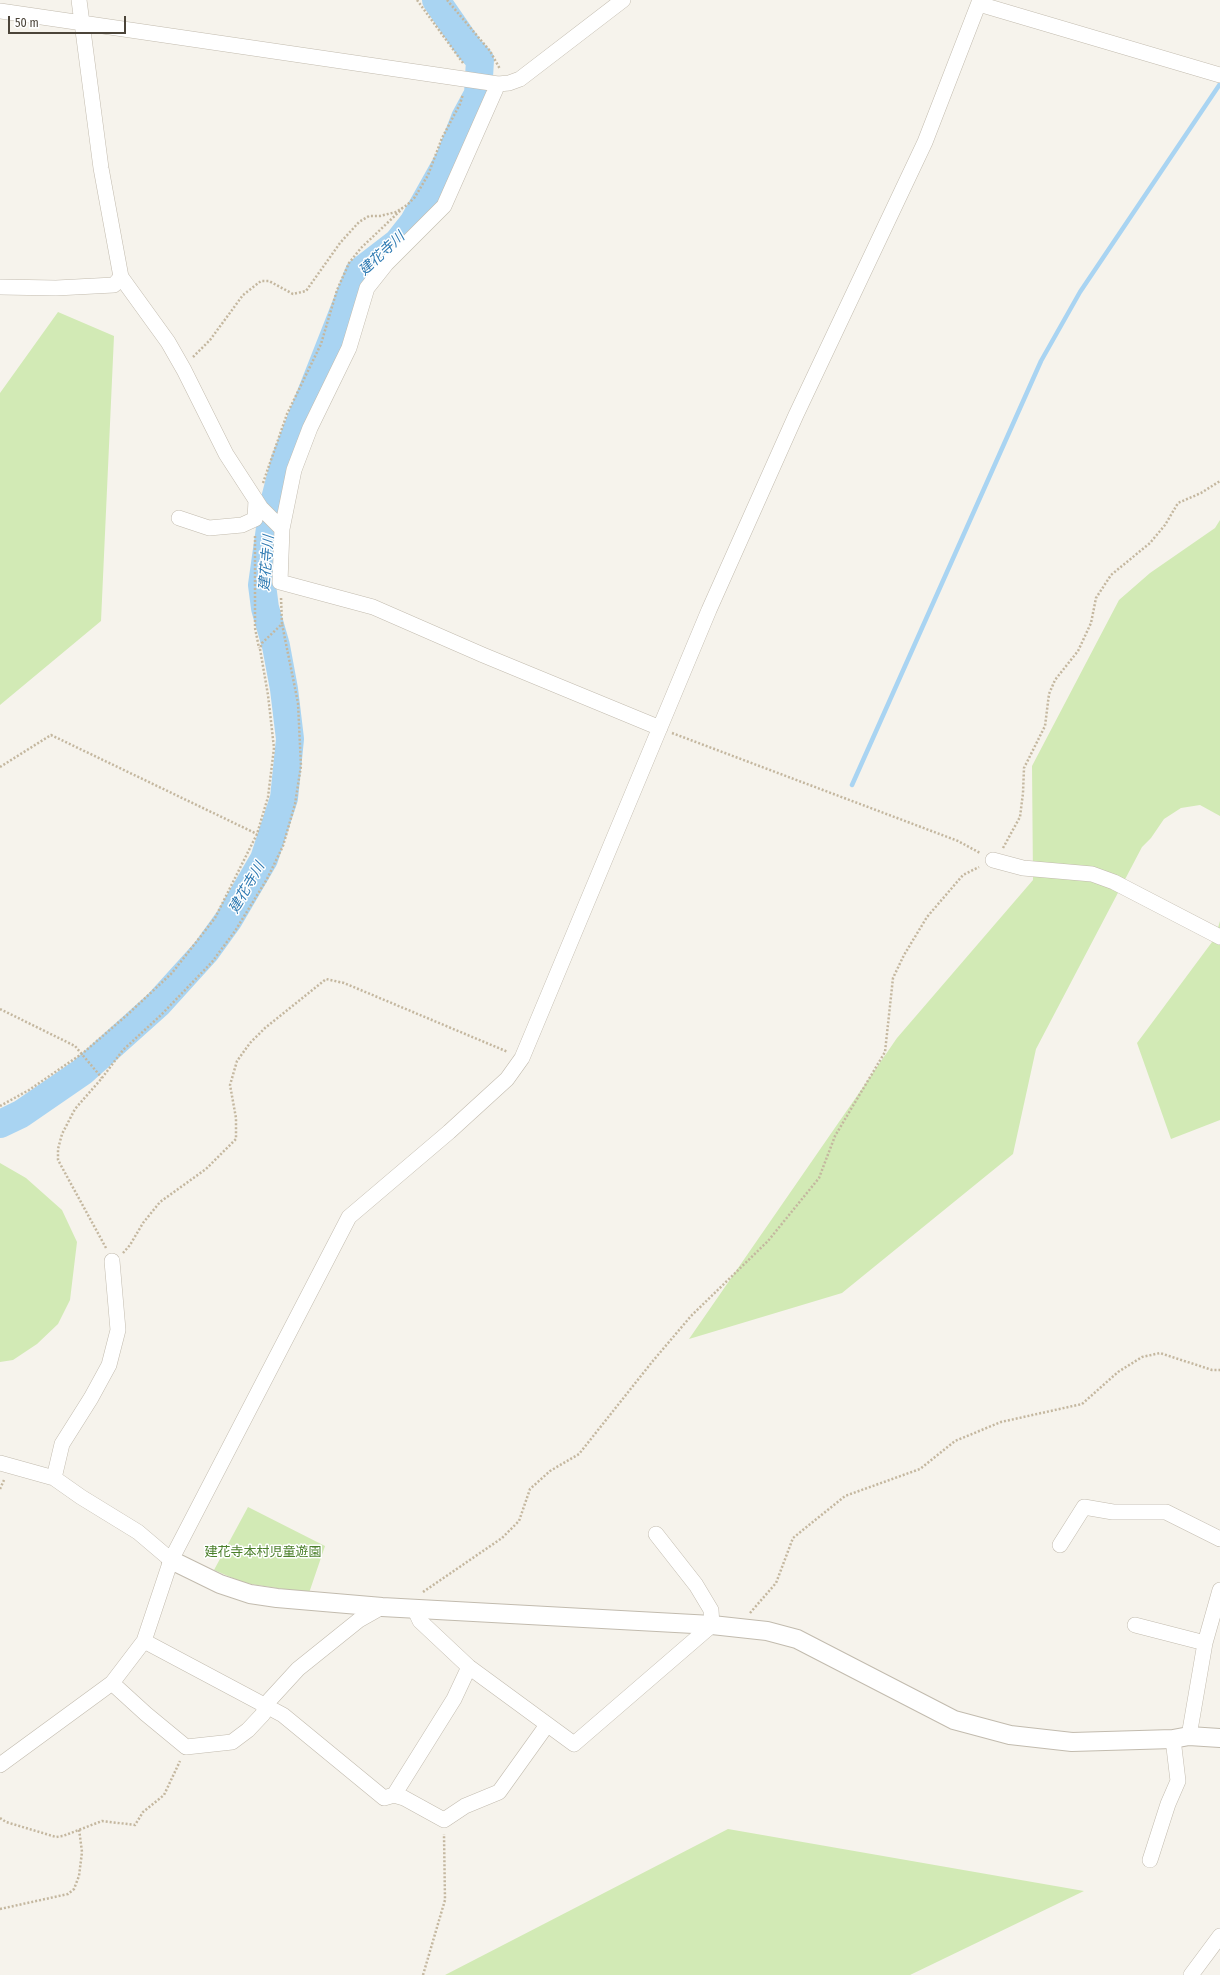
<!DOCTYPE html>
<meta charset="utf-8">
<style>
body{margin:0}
#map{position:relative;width:1220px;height:1975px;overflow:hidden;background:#f6f3ec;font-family:"Fira Sans Condensed",sans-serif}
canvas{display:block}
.scale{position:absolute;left:8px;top:16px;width:118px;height:18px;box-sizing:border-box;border:2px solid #4b4439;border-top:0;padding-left:5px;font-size:12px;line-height:14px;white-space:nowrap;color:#4b4439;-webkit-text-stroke:3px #fff;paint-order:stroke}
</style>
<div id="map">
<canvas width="1220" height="1975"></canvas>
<div class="scale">50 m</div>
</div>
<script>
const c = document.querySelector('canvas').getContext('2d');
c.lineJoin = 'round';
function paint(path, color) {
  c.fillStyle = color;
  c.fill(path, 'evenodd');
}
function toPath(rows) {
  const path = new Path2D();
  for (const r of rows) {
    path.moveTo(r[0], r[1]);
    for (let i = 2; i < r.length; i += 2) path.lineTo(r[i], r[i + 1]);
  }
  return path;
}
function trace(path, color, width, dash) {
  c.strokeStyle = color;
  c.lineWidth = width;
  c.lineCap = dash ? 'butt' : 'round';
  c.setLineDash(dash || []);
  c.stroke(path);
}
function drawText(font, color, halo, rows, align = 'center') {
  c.font = font + ' "Fira Sans Condensed","Noto Sans JP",sans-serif';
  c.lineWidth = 3;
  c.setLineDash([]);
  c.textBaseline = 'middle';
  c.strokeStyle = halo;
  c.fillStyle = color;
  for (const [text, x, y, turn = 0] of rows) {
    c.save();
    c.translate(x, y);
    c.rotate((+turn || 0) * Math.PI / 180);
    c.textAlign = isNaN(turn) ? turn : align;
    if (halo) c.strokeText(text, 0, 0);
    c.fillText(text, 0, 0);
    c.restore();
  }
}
const green = toPath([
 [58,312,114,336,101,621,0,705,0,393],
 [1220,520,1220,816,1200,805,1181,808,1164,819,1151,838,1142,847,1036,1049,1013,1154,842,1293,689,1339,897,1038,1033,880,1032,766,1119,600,1150,573,1215,528],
 [1220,921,1220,1120,1171,1139,1137,1043,1215,938],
 [0,1163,26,1178,62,1210,77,1242,70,1300,58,1324,37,1344,13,1360,0,1362],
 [248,1507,325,1546,309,1593,244,1583,214,1570],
 [728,1829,1084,1891,910,1975,445,1975]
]);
const stream = toPath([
 [852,785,1041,361,1080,292,1220,84]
]);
const river = toPath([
 [0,1124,21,1114,82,1072,158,1004,206,951,229,919,264,859,284,798,290,739,284,689,276,646,265,608,262,585,273,507,285,460,359,272,398,242,413,223,450,157,465,118,478,94,480,60,469,48,436,0]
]);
const path = toPath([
 [417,0,463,63],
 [447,0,490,51,500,69],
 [193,357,210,340,243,295,261,281,269,281,293,294,306,291,340,243,359,222,369,216,380,216,396,212,407,205,415,197,428,175,442,138,460,104,463,94],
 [263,483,287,414,321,344,337,290,349,263,361,248,402,209],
 [255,536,255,628,259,648],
 [672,733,958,841,980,853],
 [0,767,51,735,257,834],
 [1003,848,1020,817,1023,793,1024,768,1045,726,1049,694,1055,680,1078,651,1091,623,1096,598,1111,575,1150,543,1165,525,1178,503,1201,493,1220,481],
 [0,1009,75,1046,102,1078],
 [0,1106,29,1090,83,1053,127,1015,172,973,215,918,257,834,268,797,274,748,268,695,260,649,262,643,282,624,281,597],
 [106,1248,58,1160,58,1149,62,1134,75,1109,102,1078,123,1050,161,1015,212,962,235,931,267,879,283,846,295,804,301,766,298,703,282,624],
 [123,1253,130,1245,143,1223,160,1202,206,1169,236,1139,236,1118,230,1085,237,1061,250,1043,265,1028,326,979,344,983,508,1052],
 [0,1489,4,1480],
 [423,1592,502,1538,519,1521,530,1489,550,1471,579,1454,652,1362,691,1316,768,1241,819,1178,835,1136,885,1052,893,978,904,955,927,917,963,875,979,867],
 [750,1613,776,1583,793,1538,845,1496,920,1469,955,1441,1001,1422,1082,1404,1118,1372,1142,1357,1160,1353,1212,1370,1220,1370],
 [0,1818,6,1822,56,1837,63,1836,102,1821,135,1825,143,1812,164,1795,180,1761],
 [0,1909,68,1894,74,1889,79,1876,82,1852,79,1829],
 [423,1975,445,1900,444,1834]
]);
const minor = toPath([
 [79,0,101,168,121,277,168,342,184,370,226,454,261,508,282,529],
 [979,4,1220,75],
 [0,11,498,84,509,83,520,79,623,0],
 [498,84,444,206,386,264,367,288,349,348,310,428,294,470,282,529,280,582,373,607,483,655,660,728],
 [0,287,56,288,114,285,121,277],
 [179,518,209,528,242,525,255,519,256,500],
 [993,860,1023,868,1092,874,1114,882,1220,937],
 [0,1463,54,1478,81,1497,138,1532,171,1560],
 [54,1478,62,1444,91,1398,109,1365,118,1330,112,1261],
 [1060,1545,1084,1507,1113,1512,1166,1512,1220,1539],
 [414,1608,420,1621,469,1667,574,1744,712,1625,711,1610,696,1585,656,1534],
 [1135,1625,1205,1643],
 [144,1641,283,1715,384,1798,394,1795,404,1798,444,1820,465,1806,499,1792,547,1725],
 [112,1683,146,1714,186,1747,232,1742,248,1730,263,1714,265,1705,298,1669,359,1620,382,1607],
 [1189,1736,1205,1643,1220,1590],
 [0,1765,112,1683,144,1641,171,1560,349,1217,449,1132,507,1079,522,1058,709,610,796,415,925,142,980,0],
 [394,1795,454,1699,469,1667],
 [1150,1860,1168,1804,1178,1781,1173,1739],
 [1191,1975,1220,1936]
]);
const tertiary = toPath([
 [171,1560,220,1584,250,1594,277,1598,382,1607,712,1625,767,1631,797,1639,954,1720,1010,1735,1072,1742,1173,1739,1189,1736,1220,1738]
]);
const parkNames = [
 ["建花寺本村児童遊園",263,1552]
];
const waterNames = [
 ["建花寺川",382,254,-43],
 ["建花寺川",267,563,-85],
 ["建花寺川",247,888,-60]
];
paint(green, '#d2eab5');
trace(stream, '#a9d4f2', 4.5);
trace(river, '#a9d4f2', 28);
trace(minor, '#c2bbae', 16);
trace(tertiary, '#c2bbae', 20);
trace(path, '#c4b79f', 2.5, [2, 2]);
trace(minor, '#fff', 15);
trace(tertiary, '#fff', 18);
drawText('13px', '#4a7f2a', '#fff', parkNames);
drawText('italic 14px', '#2e7ab2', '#fff', waterNames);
</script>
